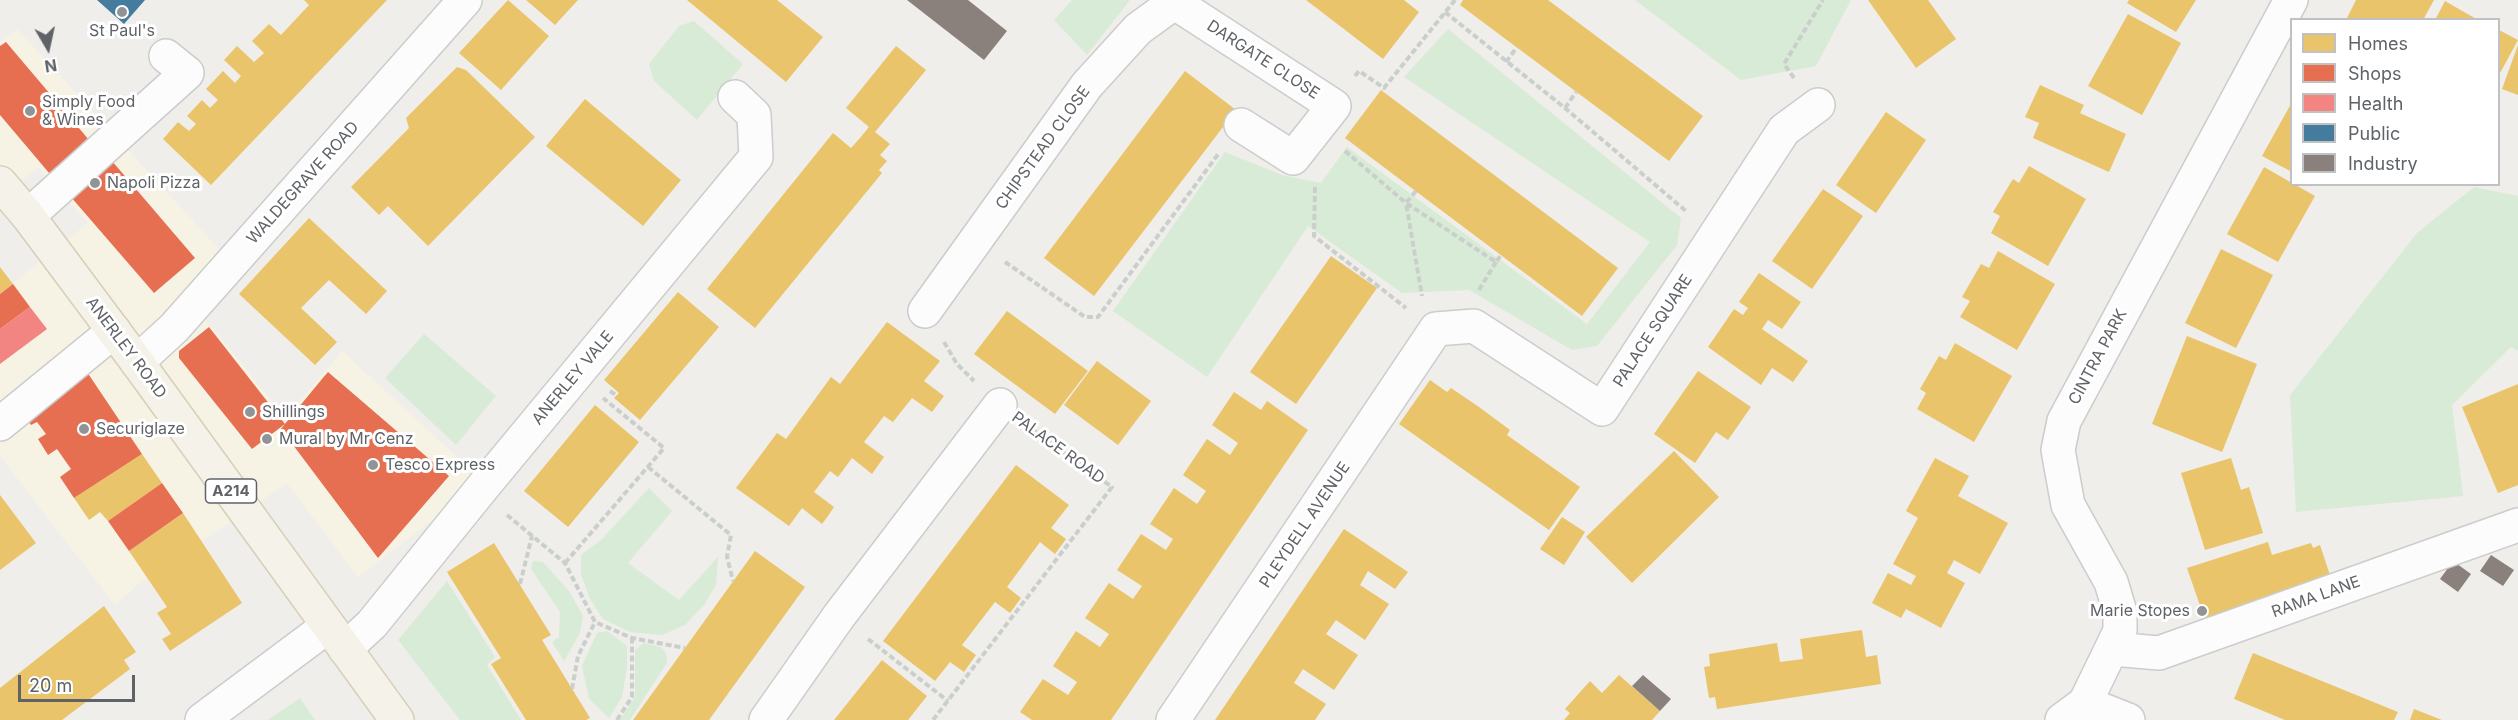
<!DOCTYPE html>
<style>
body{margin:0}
#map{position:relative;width:2518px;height:720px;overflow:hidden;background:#efeeea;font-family:Inter,sans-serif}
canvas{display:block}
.legend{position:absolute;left:2290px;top:18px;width:210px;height:168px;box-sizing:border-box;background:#fff;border:2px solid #bfc1c3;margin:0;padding:8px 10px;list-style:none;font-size:18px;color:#5f6368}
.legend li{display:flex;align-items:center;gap:12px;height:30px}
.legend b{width:30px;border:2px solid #bfc1c3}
.north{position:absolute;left:18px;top:18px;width:60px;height:60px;-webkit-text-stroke:4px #fff;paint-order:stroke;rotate:171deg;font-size:16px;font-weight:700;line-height:24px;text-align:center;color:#5f6368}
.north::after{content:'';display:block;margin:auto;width:21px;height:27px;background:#5f6368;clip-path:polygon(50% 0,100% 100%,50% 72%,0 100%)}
.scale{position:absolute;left:18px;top:675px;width:117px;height:27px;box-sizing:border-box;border:3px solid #5f6368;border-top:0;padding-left:8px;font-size:18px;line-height:21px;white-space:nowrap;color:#5f6368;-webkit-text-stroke:4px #fff;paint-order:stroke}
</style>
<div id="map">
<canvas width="2518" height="720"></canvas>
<ul class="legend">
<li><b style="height:16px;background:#e9c46a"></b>Homes</li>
<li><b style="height:16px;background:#e76f51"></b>Shops</li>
<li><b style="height:16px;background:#f28482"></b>Health</li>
<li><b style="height:16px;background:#457b9d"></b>Public</li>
<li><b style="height:16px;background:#8a817c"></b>Industry</li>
</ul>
<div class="north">N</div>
<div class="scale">20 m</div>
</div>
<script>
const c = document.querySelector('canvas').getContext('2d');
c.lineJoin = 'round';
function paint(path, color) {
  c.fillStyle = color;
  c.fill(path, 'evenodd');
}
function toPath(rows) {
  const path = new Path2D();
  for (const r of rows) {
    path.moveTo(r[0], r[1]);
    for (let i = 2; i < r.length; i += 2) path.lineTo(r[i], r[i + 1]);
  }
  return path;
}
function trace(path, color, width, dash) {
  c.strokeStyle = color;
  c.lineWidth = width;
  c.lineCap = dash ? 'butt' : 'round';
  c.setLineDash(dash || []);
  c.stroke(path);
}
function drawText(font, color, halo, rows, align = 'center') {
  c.font = font + ' Inter,sans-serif';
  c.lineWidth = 6;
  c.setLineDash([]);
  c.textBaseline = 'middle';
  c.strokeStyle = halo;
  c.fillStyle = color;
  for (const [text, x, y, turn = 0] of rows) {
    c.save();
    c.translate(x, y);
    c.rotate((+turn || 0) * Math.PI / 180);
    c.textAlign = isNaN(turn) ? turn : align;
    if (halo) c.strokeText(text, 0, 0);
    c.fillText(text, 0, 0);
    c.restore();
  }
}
const commercial = toPath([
 [18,30,228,259,191,302,286,418,342,351,483,481,358,577,287,483,136,586,115,605,0,456,0,294,88,223,38,167,0,198,0,42]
]);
const green = toPath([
 [1072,0,1130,0,1087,55,1054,20],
 [1635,0,1851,0,1816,66,1741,80],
 [694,21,743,64,697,120,654,81,649,64,679,26],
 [1448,29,1681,218,1677,245,1597,346,1572,350,1469,290,1402,293,1308,226,1207,377,1113,311,1225,152,1282,175,1321,183,1347,147,1587,324,1650,242,1404,77],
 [2474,187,2518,196,2518,351,2511,347,2452,405,2463,496,2296,512,2290,395,2417,233],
 [424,334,496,396,456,445,385,378],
 [649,488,672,511,628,563,679,600,718,557,716,585,704,605,685,625,662,635,630,632,603,619,590,599,581,574,581,555,601,540],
 [533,561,543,562,569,591,583,616,580,633,564,661,552,642,559,637,560,612,531,569],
 [447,581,495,657,487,665,521,720,460,720,398,640],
 [607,631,627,646,627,668,622,697,609,718,589,699,582,666,597,633],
 [644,643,661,647,666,654,667,663,630,720,620,720,635,697,635,650],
 [300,698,315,720,268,720]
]);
const homes = toPath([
 [304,0,387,0,211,185,163,139,178,122,189,131,196,124,187,116,202,100,210,108,218,100,206,89,223,71,235,83,241,76,224,60,237,46,254,62,264,53,252,41,269,24,281,35,309,5],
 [508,0,549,36,501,90,459,53],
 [526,0,578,0,555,25],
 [687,0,777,0,823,37,786,82],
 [1306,0,1404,0,1419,12,1383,59],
 [1463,0,1548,0,1703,116,1669,161,1460,5],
 [1868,0,1928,0,1956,39,1916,68],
 [2129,0,2196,0,2176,32,2127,3],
 [2356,0,2434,0,2423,20,2346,20],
 [2445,1,2478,20,2435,20],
 [2128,14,2181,43,2142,115,2088,86],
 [2499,30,2518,40,2499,75],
 [2518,45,2518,95,2502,89],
 [896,46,926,70,875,132,890,144,880,155,887,161,879,170,882,173,755,328,707,289,833,133,851,148,860,138,869,127,846,108],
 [457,67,466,70,535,137,428,246,388,206,379,215,351,187,409,128,406,118],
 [1185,71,1236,110,1094,296,1044,258],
 [2040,85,2084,105,2080,113,2126,134,2109,172,2033,138,2039,123,2025,117],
 [1381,90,1618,268,1582,316,1345,138],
 [585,99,681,180,643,226,546,146],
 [2292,102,2292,172,2262,156],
 [1886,112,1926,140,1876,213,1836,185],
 [2029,166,2086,199,2048,266,1991,233,2000,216,1993,212,2013,179,2019,183],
 [2264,167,2315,196,2278,262,2227,234],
 [1823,189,1863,216,1812,289,1772,261],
 [309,218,387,291,366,314,329,280,301,308,337,342,315,365,239,294],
 [2221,249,2273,275,2236,348,2185,323],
 [1998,251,2055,284,2017,350,1960,317,1970,301,1962,297,1981,264,1989,268],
 [1331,256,1377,288,1296,404,1250,372],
 [0,267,13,284,0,294],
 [1759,273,1801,302,1782,329,1768,320,1762,329,1808,361,1793,382,1772,368,1761,385,1708,347,1734,309,1743,315,1748,308,1739,302],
 [678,292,719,327,640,420,614,398,619,393,604,380],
 [1007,311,1088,371,1055,414,974,354],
 [887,322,940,361,924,381,944,396,932,412,912,398,893,422,884,416,864,442,884,457,872,474,852,458,838,477,830,471,814,492,834,507,828,516,822,524,802,508,789,526,736,488,777,433,786,439,831,377,840,384],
 [2187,336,2257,364,2222,452,2152,424],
 [1955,343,2012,376,1974,442,1917,409,1926,393,1920,389,1939,356,1946,360],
 [1097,361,1151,401,1118,445,1064,405],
 [1698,371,1751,407,1728,440,1716,432,1695,463,1654,434],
 [325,375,424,463,377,515,281,429],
 [1430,380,1447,392,1451,388,1479,407,1510,430,1507,435,1580,487,1549,530,1399,424],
 [2518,384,2518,485,2498,493,2462,407],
 [1234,392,1261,410,1267,401,1308,430,1111,720,1032,720,1020,712,1043,679,1068,695,1077,682,1053,666,1076,631,1100,647,1109,634,1085,618,1109,583,1133,599,1142,586,1117,570,1141,534,1166,550,1173,539,1150,524,1174,488,1197,504,1206,491,1183,475,1207,439,1230,455,1238,443,1212,425],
 [595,405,639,442,568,527,524,491],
 [1674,451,1719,497,1632,583,1586,537],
 [142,454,162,483,108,521,100,512,89,520,74,498],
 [1935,458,1969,476,1958,496,2008,523,1980,574,1954,560,1947,573,1965,583,1941,628,1906,609,1901,618,1872,603,1888,573,1911,585,1916,576,1893,564,1918,518,1906,511],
 [2231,458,2241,490,2249,487,2263,533,2205,550,2181,473],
 [1016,465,1069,505,1051,528,1066,539,1055,554,1040,542,1007,587,1021,598,1010,613,995,602,962,645,976,655,964,672,950,662,935,681,883,641],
 [0,495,36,543,0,570],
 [183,513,242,603,170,651,162,639,171,634,157,613,167,607,129,551],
 [1562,517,1585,532,1564,565,1540,549],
 [1344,529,1408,572,1395,589,1368,571,1360,585,1389,604,1365,640,1336,620,1326,634,1358,655,1334,690,1303,669,1294,683,1326,704,1315,720,1215,720],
 [2268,542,2272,555,2311,543,2313,548,2320,545,2331,578,2205,620,2187,568],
 [494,543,551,635,542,640,590,718,586,720,526,720,491,664,501,658,447,572],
 [755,551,805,587,709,720,633,720],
 [104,606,136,652,124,660,130,669,62,720,0,720,0,688],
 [1862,630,1866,657,1877,655,1881,684,1717,709,1715,697,1709,698,1704,667,1710,666,1709,654,1777,643,1780,662,1803,659,1800,639],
 [2253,653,2398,712,2394,720,2285,720,2234,699],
 [882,660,927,696,908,720,834,720],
 [1619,675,1660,711,1652,720,1564,720,1570,713,1565,709,1590,681,1602,693],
 [2414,709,2442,720,2410,720]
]);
const shops = toPath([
 [6,42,95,147,55,180,0,115,0,46],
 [106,154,195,258,154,293,64,189],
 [13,284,30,307,0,329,0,294],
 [209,327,285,424,328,372,449,476,378,558,281,429,285,424,252,449,179,358,179,351],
 [87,372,142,454,74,498,60,477,71,469,57,449,48,455,38,439,46,434,37,422,31,425,24,414],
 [162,483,183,513,129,551,108,521]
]);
const health = toPath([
 [30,307,47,329,0,364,0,329]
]);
const public = toPath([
 [97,0,145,0,124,24]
]);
const industry = toPath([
 [907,0,968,0,1007,31,984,60],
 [2491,555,2514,570,2503,586,2480,571],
 [2453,561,2471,574,2458,592,2440,579],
 [1643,675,1671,699,1660,711,1632,686]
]);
const path = toPath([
 [1445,12,1565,108,1687,212],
 [1506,62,1517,47],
 [1355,76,1359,71,1384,88,1455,0],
 [1794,78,1784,64,1823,0],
 [1565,108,1576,92],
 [1345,151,1406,203,1496,262,1501,255],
 [1315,187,1314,236,1406,308],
 [1416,191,1406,203,1422,296],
 [1005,262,1085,317,1098,317,1219,153],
 [1479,290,1496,262],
 [944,342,957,364,974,381],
 [610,391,616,395],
 [648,467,731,535,727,557,733,581],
 [507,515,565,563,595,622,632,638,685,648],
 [565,563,664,448,603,398],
 [520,584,532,536],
 [868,639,948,701],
 [572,689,578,656,595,622],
 [617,720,632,697,632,638],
 [933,720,1112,487,1028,426]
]);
const minor = toPath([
 [1175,3,1334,106,1293,158,1241,125],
 [28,216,187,73,166,56],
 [925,311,1087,85,1138,29,1178,0],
 [137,362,174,328,465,0],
 [0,424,114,331],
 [345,649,372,624,482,488,756,157,754,115,735,97],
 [2112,649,2159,653,2518,525],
 [2085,703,2128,720],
 [202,720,328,626],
 [766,720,839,616,1000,405],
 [1173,720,1436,329,1474,326,1602,409,1784,130,1818,105],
 [2062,720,2085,703,2120,631,2120,612,2111,582,2068,505,2058,450,2064,421,2291,0]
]);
const major = toPath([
 [0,183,28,216,137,362,397,720]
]);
const markers = [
 [122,12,6,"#919496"],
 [30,111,6,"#919496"],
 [95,183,6,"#919496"],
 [250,412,6,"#919496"],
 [84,429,6,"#919496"],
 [267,439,6,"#919496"],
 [373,465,6,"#919496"],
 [2202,611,6,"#919496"]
];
const shields = [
 [231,491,51]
];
const shieldNames = [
 ["A214",231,491]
];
const poiNames = [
 ["St Paul's",122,31,"center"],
 ["Simply Food",42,102],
 ["& Wines",42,120],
 ["Napoli Pizza",107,183],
 ["Shillings",262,412],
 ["Securiglaze",96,429],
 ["Mural by Mr Cenz",279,439],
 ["Tesco Express",385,465],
 ["Marie Stopes",2190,611,"right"]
];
const streetNames = [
 ["DARGATE CLOSE",1263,60,33],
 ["CHIPSTEAD CLOSE",1043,148,-54],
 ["WALDEGRAVE ROAD",303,183,-48],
 ["PALACE SQUARE",1653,331,-57],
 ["ANERLEY ROAD",126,348,53],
 ["CINTRA PARK",2098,357,-62],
 ["ANERLEY VALE",573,378,-50],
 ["PALACE ROAD",1058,448,36],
 ["PLEYDELL AVENUE",1305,525,-56],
 ["RAMA LANE",2316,597,-20]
];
paint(commercial, '#f7f3e4');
paint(green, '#d8ebd6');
paint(homes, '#e9c46a');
paint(shops, '#e76f51');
paint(health, '#f28482');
paint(public, '#457b9d');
paint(industry, '#8a817c');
trace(minor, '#cbcccc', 36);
trace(major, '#d7ceb8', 36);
trace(path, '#cacfcc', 4, [6, 3]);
trace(minor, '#fdfcfc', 33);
trace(major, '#f4f2e9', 33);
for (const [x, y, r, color] of markers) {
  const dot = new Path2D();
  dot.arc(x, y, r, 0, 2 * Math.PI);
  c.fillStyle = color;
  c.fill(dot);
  trace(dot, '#fff', 2);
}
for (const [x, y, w] of shields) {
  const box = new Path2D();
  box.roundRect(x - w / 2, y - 12, w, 24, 4.5);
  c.fillStyle = '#fff';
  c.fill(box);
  trace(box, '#5f6368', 1.5);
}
drawText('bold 15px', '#5f6368', null, shieldNames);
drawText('16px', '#5f6368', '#fff', poiNames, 'left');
drawText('16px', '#5f6368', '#fff', streetNames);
</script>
